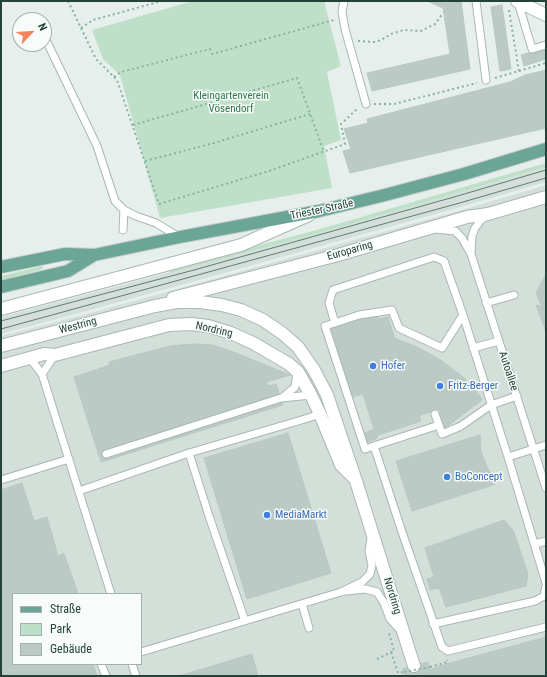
<!DOCTYPE html>
<meta charset="utf-8">
<style>
body{margin:0}
#map{position:relative;width:547px;height:677px;overflow:hidden;background:#e6efeb;font-family:"Roboto Condensed",sans-serif}
canvas{display:block}
.frame{position:absolute;inset:0;border:2px solid #24423a;pointer-events:none}
.legend{position:absolute;left:12px;top:593px;width:130px;height:72px;box-sizing:border-box;background:#f7fbf9;border:1px solid #a3b1ad;margin:0;padding:5px 7px;list-style:none;font-size:12px;color:#24423a}
.legend li{display:flex;align-items:center;gap:8px;height:20px}
.legend b{width:20px;border:1px solid #a3b1ad}
.north{position:absolute;left:12px;top:12px;width:40px;height:40px;box-sizing:border-box;background:#f7fbf9;border:1px solid #a3b1ad;border-radius:50%;rotate:65deg;font-size:11px;font-weight:700;line-height:16px;text-align:center;color:#24423a}
.north::after{content:'';display:block;margin:auto;width:14px;height:18px;background:#f4845f;clip-path:polygon(50% 0,100% 100%,50% 72%,0 100%)}
</style>
<div id="map">
<canvas width="547" height="677"></canvas>
<div class="frame"></div>
<ul class="legend">
<li><b style="height:5px;background:#6aa596"></b>Straße</li>
<li><b style="height:11px;background:#bfe0c8"></b>Park</li>
<li><b style="height:11px;background:#bbcac4"></b>Gebäude</li>
</ul>
<div class="north">N</div>
</div>
<script>
const c = document.querySelector('canvas').getContext('2d');
c.lineJoin = 'round';
function paint(path, color) {
  c.fillStyle = color;
  c.fill(path, 'evenodd');
}
function toPath(rows) {
  const path = new Path2D();
  for (const r of rows) {
    path.moveTo(r[0], r[1]);
    for (let i = 2; i < r.length; i += 2) path.lineTo(r[i], r[i + 1]);
  }
  return path;
}
function trace(path, color, width, dash) {
  c.strokeStyle = color;
  c.lineWidth = width;
  c.lineCap = dash ? 'butt' : 'round';
  c.setLineDash(dash || []);
  c.stroke(path);
}
function drawText(font, color, halo, rows, align = 'center') {
  c.font = font + ' "Roboto Condensed",sans-serif';
  c.lineWidth = 3;
  c.setLineDash([]);
  c.textBaseline = 'middle';
  c.strokeStyle = halo;
  c.fillStyle = color;
  for (const [text, x, y, turn = 0] of rows) {
    c.save();
    c.translate(x, y);
    c.rotate((+turn || 0) * Math.PI / 180);
    c.textAlign = isNaN(turn) ? turn : align;
    if (halo) c.strokeText(text, 0, 0);
    c.fillText(text, 0, 0);
    c.restore();
  }
}
const built = toPath([
 [546,167,546,182,457,208,203,279,79,313,1,334,1,317,334,229],
 [546,185,546,676,1,676,1,336,90,313,455,212],
 [13,594,141,594,141,664,13,664]
]);
const green = toPath([
 [193,1,324,1,341,66,327,72,341,140,324,146,332,188,160,218,120,75,103,59,92,30],
 [546,163,546,167,334,229,170,273,169,269,317,230],
 [42,266,43,268,40,270,1,280,1,276]
]);
const building = toPath([
 [427,1,461,1,470,69,372,91,367,73,450,54,443,8,427,1],
 [502,5,511,69,500,71,491,7,502,5],
 [546,48,546,59,524,66,521,55,546,48],
 [546,70,546,128,350,173,343,151,351,149,344,129,368,123,367,119,510,82,525,75,546,70],
 [546,274,546,332,536,305,542,307,536,293,546,274],
 [377,314,379,319,388,317,421,421,378,435,376,439,368,442,365,433,374,429,363,394,353,397,331,329,377,314],
 [394,338,417,347,439,359,462,376,480,396,482,400,445,428,439,409,419,416,394,338],
 [193,344,212,345,231,351,290,375,266,382,268,386,276,384,283,405,101,462,74,377,110,365,109,362,170,346,193,344],
 [288,433,331,573,247,599,204,458,288,433],
 [480,435,481,452,488,469,496,484,412,511,396,461,480,435],
 [22,483,34,521,47,517,58,556,64,553,78,594,13,594,13,664,93,664,97,676,1,676,1,490,22,483],
 [504,520,513,530,528,574,526,586,446,607,439,588,430,590,427,579,434,577,425,548,504,520],
 [546,637,546,676,432,676,430,670,446,664,546,637],
 [252,654,258,676,179,676,252,654],
 [428,662,432,676,405,676,402,669,428,662]
]);
const streetTunnel = toPath([
 [414,666,417,676]
]);
const path = toPath([
 [68,1,96,59,117,80,159,204,269,171,345,144,341,124,356,110,359,108],
 [509,10,519,72],
 [81,28,93,20,162,1],
 [358,41,375,42,381,40,391,34,404,30,421,31,435,24,443,13],
 [114,77,121,72,210,49,212,54,334,20],
 [495,78,546,63],
 [374,104,394,104,477,83],
 [133,125,297,78,324,152],
 [145,161,214,143,310,114],
 [391,652,398,673,404,672],
 [377,659,394,651,389,633],
 [430,667,448,662,447,660]
]);
const lane = toPath([
 [344,1,342,12,345,29,366,104],
 [476,1,486,80],
 [518,2,532,49,546,45],
 [47,42,97,146,115,201,124,210,136,216,156,223,179,237],
 [435,229,455,231,462,238,471,254,546,488],
 [123,230,124,210],
 [471,253,472,236,475,228,481,220,487,215],
 [486,303,514,295],
 [335,323,359,315,392,310,399,328,442,348,463,315],
 [473,348,499,341],
 [29,357,42,374,111,594],
 [42,374,55,355],
 [282,398,295,387,297,372],
 [435,414,442,434,461,426,491,405,517,396],
 [374,446,439,425],
 [189,453,209,516,245,621],
 [106,454,281,398,311,395],
 [508,457,546,445],
 [1,480,69,459],
 [79,491,189,453,305,419,320,414],
 [535,544,546,541],
 [546,583,508,457,463,315,444,261,434,257,333,290,329,303,335,323,325,326,365,449,374,446,402,532,442,647,448,651,546,627],
 [347,591,365,589,377,592,384,603,390,619,400,630],
 [302,604,309,628],
 [433,624,535,601,544,596,546,586],
 [141,652,341,592,362,582,370,574,372,565,369,551,371,538],
 [101,664,106,676],
 [132,664,136,676]
]);
const street = toPath([
 [517,1,546,15],
 [173,298,338,255,467,217,488,214,546,197],
 [1,309,241,245,309,215],
 [1,346,155,306,177,302,200,302,222,305,241,310,263,320,282,333,298,347,314,370,327,395,356,481,414,666],
 [1,366,44,354,55,355,169,325,192,324,208,326,231,333,253,343,289,364,298,372,311,395,320,414,341,465,354,478]
]);
const primary = toPath([
 [1,267,65,254,94,255,180,237,319,211,381,196,464,174,546,149],
 [1,287,68,271,94,255]
]);
const tram = toPath([
 [1,321,194,270,454,197,546,170],
 [1,329,456,204,546,178]
]);
const pathBridge = toPath([
 [404,672,430,667]
]);
const markers = [
 [373,366,4,"#3f7fe0"],
 [440,386,4,"#3f7fe0"],
 [447,477,4,"#3f7fe0"],
 [267,515,4,"#3f7fe0"]
];
const parkNames = [
 ["Kleingartenverein",231,96],
 ["Vösendorf",231,109]
];
const streetNames = [
 ["Triester Straße",322,210,-12],
 ["Europaring",350,251,-16],
 ["Westring",78,326,-15],
 ["Nordring",214,330,13],
 ["Autoallee",508,371,72],
 ["Nordring",392,596,73]
];
const shopNames = [
 ["Hofer",381,366],
 ["Fritz-Berger",448,386],
 ["BoConcept",455,477],
 ["MediaMarkt",275,515]
];
paint(built, '#d4dfda');
paint(green, '#bfe0c8');
paint(building, '#bbcac4');
trace(building, '#b8c9c2', 1);
trace(streetTunnel, '#bfccc8', 12, [12, 6]);
trace(lane, '#a8b8b2', 9);
trace(street, '#a8b8b2', 14);
trace(primary, '#c2cac8', 14);
trace(path, '#86b3a5', 2, [2, 3]);
trace(lane, '#fff', 7);
trace(street, '#fff', 12);
trace(primary, '#6aa596', 12);
trace(tram, '#5f7d75', 1);
trace(pathBridge, '#86b3a5', 2, [2, 3]);
for (const [x, y, r, color] of markers) {
  const dot = new Path2D();
  dot.arc(x, y, r, 0, 2 * Math.PI);
  c.fillStyle = color;
  c.fill(dot);
  trace(dot, '#f7fbf9', 1.5);
}
drawText('11px', '#2d7a4b', '#f7fbf9', parkNames);
drawText('11px', '#24423a', '#f7fbf9', streetNames);
drawText('11px', '#366cbe', '#f7fbf9', shopNames, 'left');
</script>
